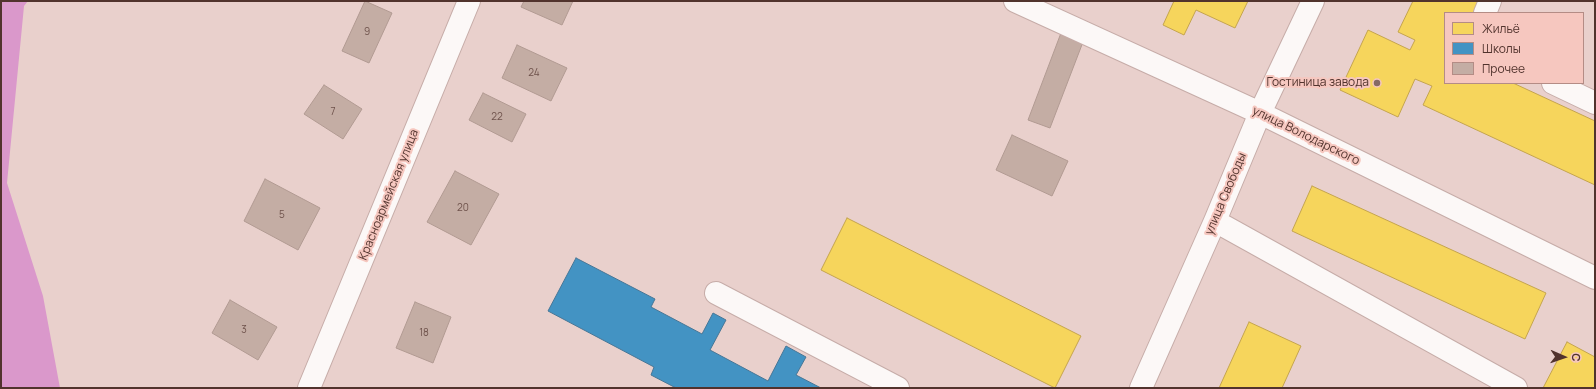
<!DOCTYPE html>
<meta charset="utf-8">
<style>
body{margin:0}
#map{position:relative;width:1596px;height:389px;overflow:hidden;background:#e9d0cc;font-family:Manrope,sans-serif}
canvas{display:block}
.frame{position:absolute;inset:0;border:2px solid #51332d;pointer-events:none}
.legend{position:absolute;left:1444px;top:12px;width:140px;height:72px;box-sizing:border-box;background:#f6c7bf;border:1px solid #b48c85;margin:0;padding:5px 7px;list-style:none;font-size:12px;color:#51332d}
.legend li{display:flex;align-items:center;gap:8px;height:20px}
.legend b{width:20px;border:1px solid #b48c85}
.north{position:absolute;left:1544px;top:337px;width:40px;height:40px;-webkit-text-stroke:3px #f6c7bf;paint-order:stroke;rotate:92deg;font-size:11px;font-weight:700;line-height:16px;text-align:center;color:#51332d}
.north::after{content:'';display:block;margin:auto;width:14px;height:18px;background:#51332d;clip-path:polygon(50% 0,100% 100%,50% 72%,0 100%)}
</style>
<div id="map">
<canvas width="1596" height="389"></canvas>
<div class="frame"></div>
<ul class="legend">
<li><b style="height:11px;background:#f6d55c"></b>Жильё</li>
<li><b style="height:11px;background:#4393c3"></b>Школы</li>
<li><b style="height:11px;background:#c4ada4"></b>Прочее</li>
</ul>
<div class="north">С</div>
</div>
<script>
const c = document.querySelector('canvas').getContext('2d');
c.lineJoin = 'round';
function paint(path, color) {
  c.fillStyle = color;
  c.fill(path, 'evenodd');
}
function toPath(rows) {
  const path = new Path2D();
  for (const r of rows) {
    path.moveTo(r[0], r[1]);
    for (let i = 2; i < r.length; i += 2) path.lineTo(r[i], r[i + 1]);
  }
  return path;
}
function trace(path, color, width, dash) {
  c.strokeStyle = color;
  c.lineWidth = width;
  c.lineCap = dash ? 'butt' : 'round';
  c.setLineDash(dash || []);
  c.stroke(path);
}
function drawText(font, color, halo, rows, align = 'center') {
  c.font = font + ' Manrope,sans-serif';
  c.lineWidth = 4;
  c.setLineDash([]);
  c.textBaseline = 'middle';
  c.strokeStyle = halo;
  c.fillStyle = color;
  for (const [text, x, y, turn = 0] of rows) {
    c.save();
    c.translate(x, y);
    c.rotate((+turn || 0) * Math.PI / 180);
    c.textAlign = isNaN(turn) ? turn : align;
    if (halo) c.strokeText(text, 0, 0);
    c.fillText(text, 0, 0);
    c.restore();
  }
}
const water = toPath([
 [1,1,28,1,24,6,7,183,43,296,60,388,1,388]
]);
const homes = toPath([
 [1174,1,1248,1,1235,28,1196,10,1184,35,1163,25,1174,1],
 [1413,1,1480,1,1474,13,1445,13,1445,83,1513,83,1595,121,1595,185,1423,105,1432,86,1415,79,1398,117,1340,90,1368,30,1410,50,1415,40,1398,32,1413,1],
 [1312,186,1546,293,1525,339,1292,231,1312,186],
 [847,218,1081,336,1055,388,821,270,847,218],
 [1249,322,1301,346,1282,388,1219,388,1249,322],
 [1567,342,1595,357,1595,388,1543,388,1567,342]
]);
const schools = toPath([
 [576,258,655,299,651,307,702,334,713,313,726,320,710,350,768,381,786,346,806,357,796,375,821,388,676,388,651,375,654,367,548,311,576,258]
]);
const building = toPath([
 [365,1,392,13,369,63,342,51,365,1],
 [524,1,573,1,562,25,521,7,524,1],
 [1061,33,1083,42,1050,128,1028,120,1061,33],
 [517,45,567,68,551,101,502,78,517,45],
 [324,85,362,109,343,139,304,114,324,85],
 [483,93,526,114,512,142,469,120,483,93],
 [1012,135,1068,161,1052,196,996,170,1012,135],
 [455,171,499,194,471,245,427,222,455,171],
 [265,179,320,208,298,250,244,221,265,179],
 [230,300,277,327,258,360,212,333,230,300],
 [415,302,451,317,433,363,396,348,415,302]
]);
const minor = toPath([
 [1015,1,1260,113,1595,278],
 [1485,13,1490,1],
 [1553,83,1595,103],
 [1215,221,1516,388],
 [716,293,898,388],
 [309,388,469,1],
 [1141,388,1215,221,1260,113,1313,1]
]);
const markers = [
 [1377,83,4,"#866a65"]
];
const numberNames = [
 ["9",367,32],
 ["24",534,73],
 ["7",333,112],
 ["22",497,117],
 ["20",463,208],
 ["5",282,215],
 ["3",244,330],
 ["18",424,333]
];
const poiNames = [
 ["Гостиница завода",1369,83]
];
const streetNames = [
 ["улица Володарского",1306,136,26],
 ["улица Свободы",1226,194,-67],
 ["Красноармейская улица",389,195,-68]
];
paint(water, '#da98cb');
paint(homes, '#f6d55c');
trace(homes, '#c4a44e', 1);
paint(schools, '#4393c3');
trace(schools, '#477696', 1);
paint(building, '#c4ada4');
trace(building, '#b19a92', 1);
trace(minor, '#c6aca8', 24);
trace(minor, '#fcf8f7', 22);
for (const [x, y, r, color] of markers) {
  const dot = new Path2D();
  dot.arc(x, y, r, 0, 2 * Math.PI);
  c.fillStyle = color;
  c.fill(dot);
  trace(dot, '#f6c7bf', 1.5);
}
drawText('10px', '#6e524b', null, numberNames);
drawText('12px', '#51332d', '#f6c7bf', poiNames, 'right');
drawText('12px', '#51332d', '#f6c7bf', streetNames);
</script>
